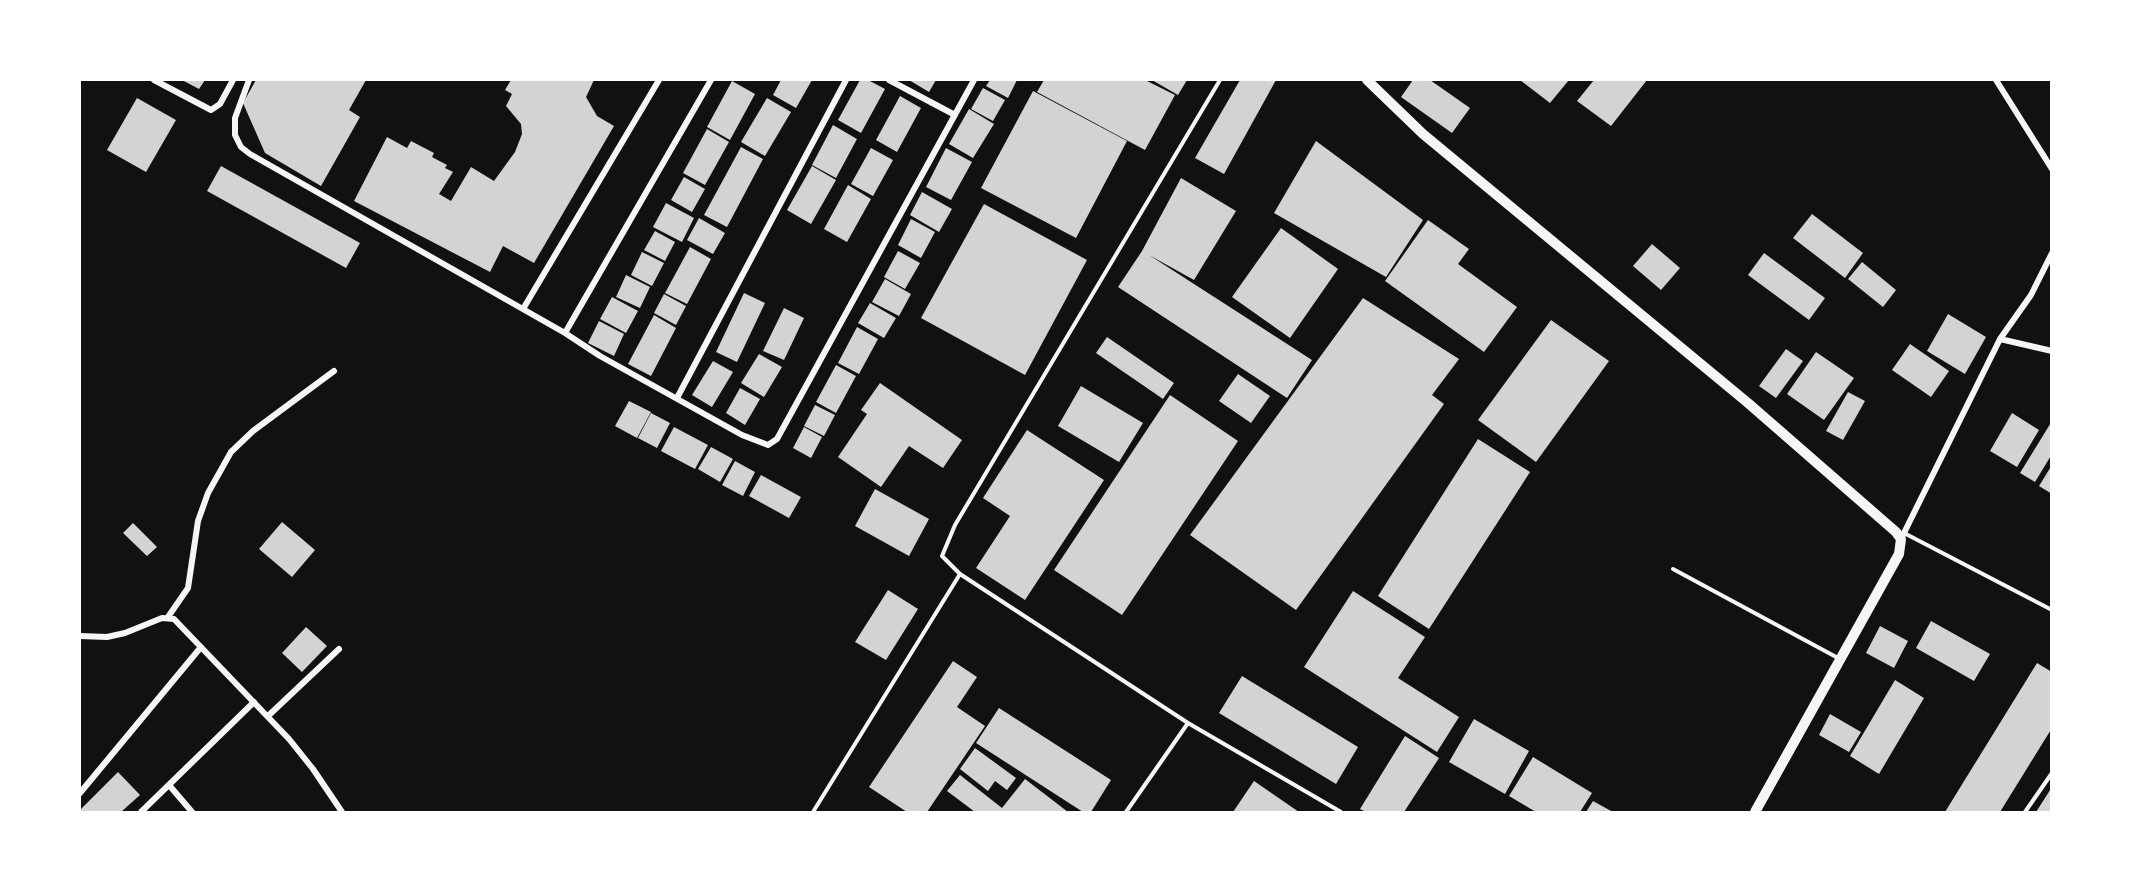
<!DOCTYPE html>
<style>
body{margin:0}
#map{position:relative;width:2131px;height:892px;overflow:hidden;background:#111;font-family:"Times New Roman",serif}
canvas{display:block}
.frame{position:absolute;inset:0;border:81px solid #fff;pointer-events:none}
</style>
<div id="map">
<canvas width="2131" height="892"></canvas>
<div class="frame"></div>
</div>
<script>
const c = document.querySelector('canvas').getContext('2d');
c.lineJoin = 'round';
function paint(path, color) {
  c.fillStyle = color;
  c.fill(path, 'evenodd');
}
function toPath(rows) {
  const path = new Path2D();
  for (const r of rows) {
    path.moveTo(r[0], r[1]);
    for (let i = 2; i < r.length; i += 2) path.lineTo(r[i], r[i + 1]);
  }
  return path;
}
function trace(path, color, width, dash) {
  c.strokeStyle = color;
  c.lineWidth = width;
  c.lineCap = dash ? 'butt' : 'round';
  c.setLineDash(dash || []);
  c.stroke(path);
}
const building = toPath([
 [182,80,205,80,199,89],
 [256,80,366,80,349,110,360,117,321,186,265,153,243,103],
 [511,80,594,80,586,97,597,116,614,126,534,263,503,246,490,272,354,201,387,137,407,148,411,141,434,153,432,157,447,165,445,168,453,172,439,194,451,201,471,167,494,181,515,152,522,134,521,124,506,106,512,94,505,90],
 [781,80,812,80,796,108,773,95],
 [860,80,868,80,885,89,861,133,838,120],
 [909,80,936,80,929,92],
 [990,80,1017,80,1008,98,986,86],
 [1044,80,1145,80,1175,95,1145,150,1037,92],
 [1152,80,1187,80,1178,95],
 [1240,80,1276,80,1224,174,1195,158],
 [1413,80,1430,80,1470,108,1452,133,1401,97],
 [1520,80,1569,80,1550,103],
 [1594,80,1647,80,1611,126,1577,101],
 [732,81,755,94,730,140,707,127],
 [983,88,1005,100,993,121,971,109],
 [1033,91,1127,141,1076,238,981,188],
 [900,96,921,108,897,152,876,140],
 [137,98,176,120,146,172,107,150],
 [767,98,791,112,765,156,741,142],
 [969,109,994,124,973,158,949,144],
 [833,125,857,139,836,178,812,165],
 [707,129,729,142,705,185,683,173],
 [1316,141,1423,220,1386,277,1274,213],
 [741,147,763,159,727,227,704,215],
 [871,148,893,160,873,196,851,184],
 [946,148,972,162,951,200,926,187],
 [221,166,360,243,346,268,207,191],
 [812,166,836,180,811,224,787,210],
 [684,177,705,189,692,212,671,200],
 [1181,178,1236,211,1194,280,1149,255,1312,360,1287,398,1118,287,1142,251],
 [848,185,871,199,847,242,824,229],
 [922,192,952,209,939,232,910,215],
 [666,203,694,218,682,242,653,227],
 [984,204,1087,260,1025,375,921,318],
 [1812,214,1863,253,1845,278,1793,238],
 [699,218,725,233,713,254,687,240],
 [911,219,935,232,921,258,898,245],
 [1428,220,1469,249,1458,264,1517,307,1484,352,1385,281],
 [1281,228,1338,269,1290,338,1232,297],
 [655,231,675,242,665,261,644,250],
 [1652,244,1680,268,1661,290,1633,266],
 [690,247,711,259,687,304,665,293],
 [898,251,920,263,905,289,884,277],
 [642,252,664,263,652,286,631,275],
 [1764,253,1825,298,1809,320,1748,275],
 [1862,262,1896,290,1883,307,1848,279],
 [626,275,650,287,640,308,616,297],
 [885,279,911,294,899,316,872,302],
 [744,293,765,303,737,362,716,352],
 [664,294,686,306,676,325,654,313],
 [612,297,638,311,626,333,600,319],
 [1363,298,1459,359,1432,395,1444,404,1296,610,1190,535],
 [870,303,896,318,884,338,858,323],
 [784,308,804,318,784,360,763,351],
 [1948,314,1986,337,1965,374,1927,351],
 [654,315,676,328,651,376,628,364],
 [1551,320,1609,361,1536,462,1478,420],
 [599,321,624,334,614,356,588,343],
 [857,327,878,339,859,374,838,363],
 [1107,337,1174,383,1163,399,1096,353],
 [1910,344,1949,371,1931,397,1892,370],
 [1786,349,1803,361,1776,398,1759,386],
 [1816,352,1854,378,1824,420,1787,394],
 [759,354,782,367,764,397,741,383],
 [713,361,733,372,712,407,692,395],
 [836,365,856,376,836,413,816,402],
 [1238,374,1270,396,1251,423,1219,401],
 [880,383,962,440,943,468,909,446,881,487,838,457,867,414,861,410],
 [1081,386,1143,423,1119,462,1058,426],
 [740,388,760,399,745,425,726,413],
 [1848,392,1865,401,1843,440,1826,431],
 [1170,395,1238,441,1122,615,1054,570],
 [629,401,651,412,637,438,615,426],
 [815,405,835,415,824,436,804,426],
 [651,413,670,423,657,448,638,438],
 [2012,413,2039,430,2017,467,1990,451],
 [2052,421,2052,454,2035,482,2020,473],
 [674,427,708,445,695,469,661,451],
 [804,427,822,437,811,458,793,448],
 [1027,430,1104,480,1025,600,976,568,1010,516,983,498],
 [1478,439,1530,472,1429,629,1378,596],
 [711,447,733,459,720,482,698,469],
 [735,461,755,472,743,496,722,485],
 [2052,465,2052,494,2039,486],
 [761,475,801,497,789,518,749,496],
 [875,489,929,519,909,556,855,526],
 [282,522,315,550,292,577,259,549],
 [133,523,157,547,147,556,123,533],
 [888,590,918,609,886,660,855,642],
 [1353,591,1425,637,1398,678,1459,717,1437,752,1304,667],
 [1931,621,1990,654,1974,681,1916,648],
 [1880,626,1908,641,1894,668,1866,653],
 [306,627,327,646,302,672,282,653],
 [953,661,977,677,957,707,985,726,927,812,907,812,869,787],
 [2037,663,2052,672,2052,728,2000,812,1945,812],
 [1242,676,1358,747,1336,784,1219,713],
 [1895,680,1924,698,1879,774,1850,756],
 [999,708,1111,780,1091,812,1083,812,976,743],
 [1830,714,1861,732,1849,752,1819,735],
 [1474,719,1529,751,1505,794,1449,762],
 [1405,736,1439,758,1404,812,1366,812,1360,809],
 [975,748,1016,778,1007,790,995,781,988,791,960,769],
 [1533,757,1592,793,1580,812,1536,812,1509,796],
 [118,772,140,795,121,812,81,812,80,810],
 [960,775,1002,808,1025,779,1068,812,975,812,947,791],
 [1254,781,1299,812,1233,812],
 [2052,787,2052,812,2036,812],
 [1593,801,1613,812,1586,812]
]);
const service = toPath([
 [1220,80,955,525,942,556,960,574,1188,723,1341,812],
 [1904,533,2052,610],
 [1673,569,1838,658],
 [813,812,960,574],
 [1126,812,1188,723],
 [2025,812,2052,773]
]);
const minor = toPath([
 [154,80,211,110,220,104,233,80],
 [249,80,235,118,235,135,241,147,250,154,565,333,600,356,742,435,768,445,777,439,974,80],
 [889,80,955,115],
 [1996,80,2052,169],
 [523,309,659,80],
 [565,333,711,80],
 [2000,339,2052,351],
 [677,398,846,80],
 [1901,539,2000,339,2031,295,2052,253],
 [168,617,188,588,198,521,208,493,231,452,253,431,334,371],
 [80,636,107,637,125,633,162,618,174,619,289,739,313,769,342,812],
 [268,716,339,649],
 [169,785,192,812],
 [80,793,201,647],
 [141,812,254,702]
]);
const tertiary = toPath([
 [1367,80,1423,134,1748,403,1896,532,1901,539,1899,554,1755,812]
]);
paint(building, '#d3d3d3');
trace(service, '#f5f5f5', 4);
trace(minor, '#f5f5f5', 6);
trace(tertiary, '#f5f5f5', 10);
</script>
